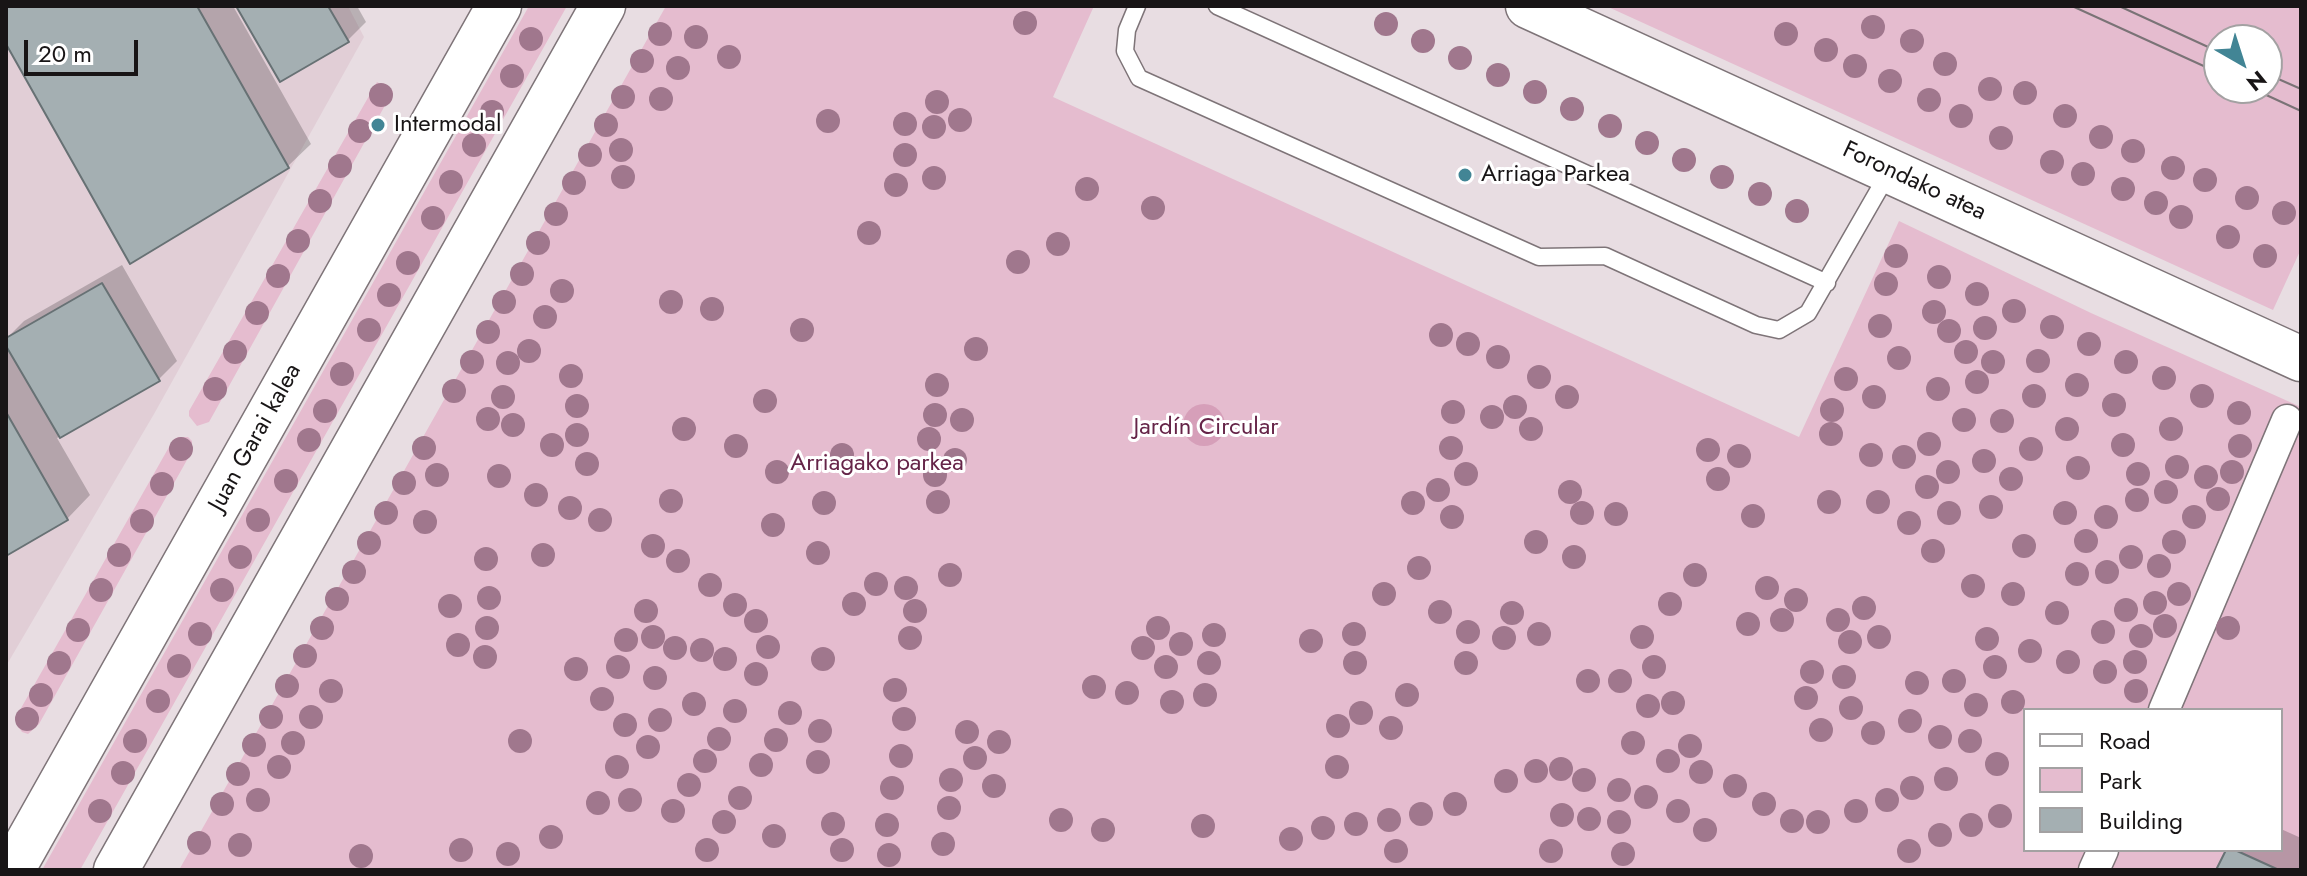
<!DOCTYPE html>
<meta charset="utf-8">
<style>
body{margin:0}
#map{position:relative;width:2307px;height:876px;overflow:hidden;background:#e8dde2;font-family:Jost,sans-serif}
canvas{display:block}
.frame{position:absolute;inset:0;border:8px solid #181516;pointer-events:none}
.legend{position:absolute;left:2023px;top:708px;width:260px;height:144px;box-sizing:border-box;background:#fff;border:2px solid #a3a1a2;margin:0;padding:10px 14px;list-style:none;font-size:24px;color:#181516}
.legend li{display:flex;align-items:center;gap:16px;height:40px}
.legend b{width:40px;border:2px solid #a3a1a2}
.north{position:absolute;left:2203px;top:24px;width:80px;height:80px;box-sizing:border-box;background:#fff;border:2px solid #a3a1a2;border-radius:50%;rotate:141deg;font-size:22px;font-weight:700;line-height:32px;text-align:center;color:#181516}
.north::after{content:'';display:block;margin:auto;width:28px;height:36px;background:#428595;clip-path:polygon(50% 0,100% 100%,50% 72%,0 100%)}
.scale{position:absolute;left:24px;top:40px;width:114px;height:36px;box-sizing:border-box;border:4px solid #181516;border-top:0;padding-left:10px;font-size:24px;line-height:28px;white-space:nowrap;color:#181516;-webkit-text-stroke:6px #fff;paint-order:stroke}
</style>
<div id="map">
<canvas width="2307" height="876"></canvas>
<div class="frame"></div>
<ul class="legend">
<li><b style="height:10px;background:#fff"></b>Road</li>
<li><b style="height:22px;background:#e5bccf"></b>Park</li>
<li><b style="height:22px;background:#a4afb2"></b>Building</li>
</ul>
<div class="north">N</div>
<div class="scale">20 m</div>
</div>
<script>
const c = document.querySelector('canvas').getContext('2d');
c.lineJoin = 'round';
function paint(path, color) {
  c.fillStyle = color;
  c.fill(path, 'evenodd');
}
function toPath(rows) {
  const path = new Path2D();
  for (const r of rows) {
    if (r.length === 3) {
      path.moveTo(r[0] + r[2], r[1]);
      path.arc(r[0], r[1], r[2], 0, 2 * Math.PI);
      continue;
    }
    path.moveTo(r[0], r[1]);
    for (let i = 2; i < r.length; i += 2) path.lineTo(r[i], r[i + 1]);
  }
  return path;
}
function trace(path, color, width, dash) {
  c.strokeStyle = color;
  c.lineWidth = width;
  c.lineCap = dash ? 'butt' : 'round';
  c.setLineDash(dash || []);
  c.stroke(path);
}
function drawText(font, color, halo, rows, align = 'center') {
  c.font = font + ' Jost,sans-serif';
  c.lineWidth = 6;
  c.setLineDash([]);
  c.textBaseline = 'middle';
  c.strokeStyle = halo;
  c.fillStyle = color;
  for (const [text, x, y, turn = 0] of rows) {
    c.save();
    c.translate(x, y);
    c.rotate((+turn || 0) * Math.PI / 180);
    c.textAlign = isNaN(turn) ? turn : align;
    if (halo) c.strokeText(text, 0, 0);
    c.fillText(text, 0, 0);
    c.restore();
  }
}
const built = toPath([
 [6,6,348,6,364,37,154,414,6,666]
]);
const green = toPath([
 [529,6,567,6,80,870,42,870],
 [666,6,1094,6,1053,97,1799,437,1899,221,2091,313,2301,407,2301,870,2279,870,2235,850,2281,850,2281,710,2025,710,2025,850,2226,850,2216,870,179,870],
 [1606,6,2301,6,2301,249,2273,310],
 [2219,40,2267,40,2267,88,2219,88],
 [377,82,393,91,209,422,197,426,189,416,189,411],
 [178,437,188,437,192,441,192,451,39,724,28,734,22,732,16,724,16,717,173,440]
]);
const water = toPath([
 [1204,425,21]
]);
const shadow = toPath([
 [6,6,233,6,311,144,287,167,6,40],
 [238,6,357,6,366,22,348,40],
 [122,265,177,361,158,380,57,438,90,495,67,519,6,554,6,339,24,321],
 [2281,829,2301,838,2301,870,2219,870,2228,850,2281,850]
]);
const building = toPath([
 [6,6,197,6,289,168,130,264,6,44,6,6],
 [236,6,328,6,349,42,280,82,236,6],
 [102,283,160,381,60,438,6,346,6,338,102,283],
 [6,412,68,520,6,556,6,412],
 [2226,850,2235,850,2279,870,2216,870,2226,850]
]);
const lane = toPath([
 [1137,6,1127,30,1125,51,1139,78,1539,257,1605,256,1756,325,1779,330,1808,313,1889,172],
 [1217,6,1827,283]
]);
const street = toPath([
 [2164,710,2287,420],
 [2094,870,2103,850]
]);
const primary = toPath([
 [1528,6,2301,359],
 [12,870,499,6],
 [116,870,603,6]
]);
const tram = toPath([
 [2072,6,2219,73],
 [2119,6,2219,52],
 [2267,74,2301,89],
 [2251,88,2301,111]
]);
const trees = [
 [1025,23],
 [1386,24],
 [1873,27],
 [660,34],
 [1786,34],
 [696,37],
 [531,39],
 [1423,41],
 [1912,41],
 [1826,50],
 [729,57],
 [1460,58],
 [642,61],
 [1945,64],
 [1855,66],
 [678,68],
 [1498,75],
 [512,76],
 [1890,81],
 [1990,89],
 [1535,92],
 [2025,93],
 [381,95],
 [623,97],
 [661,99],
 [1929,100],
 [937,102],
 [1572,109],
 [492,112],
 [1961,116],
 [2065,116],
 [960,120],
 [828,121],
 [905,124],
 [606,125],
 [1610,126],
 [934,127],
 [360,131],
 [2101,137],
 [2001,138],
 [1647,143],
 [474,145],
 [621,150],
 [2133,151],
 [590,155],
 [905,155],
 [1684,160],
 [2052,162],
 [340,166],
 [2173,168],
 [2083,174],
 [623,177],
 [1722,177],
 [934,178],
 [2205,180],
 [451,182],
 [574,183],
 [896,185],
 [1087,189],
 [2123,189],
 [1760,194],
 [2247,198],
 [320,201],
 [2156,203],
 [1153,208],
 [1797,211],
 [2284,213],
 [556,214],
 [2181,217],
 [433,218],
 [869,233],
 [2228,237],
 [298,241],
 [538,243],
 [1058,244],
 [1896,256],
 [2265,256],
 [1018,262],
 [408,263],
 [522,274],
 [278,276],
 [1939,277],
 [1886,284],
 [562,291],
 [1977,294],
 [389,295],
 [504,302],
 [671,302],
 [712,309],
 [2014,311],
 [1934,312],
 [257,313],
 [545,317],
 [1880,326],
 [2052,327],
 [1985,328],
 [369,330],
 [802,330],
 [1949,331],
 [488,332],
 [1441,335],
 [1468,344],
 [2089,344],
 [976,349],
 [529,351],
 [235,352],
 [1966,352],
 [1498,357],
 [1899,358],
 [2038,361],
 [472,362],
 [1993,362],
 [2126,362],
 [508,363],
 [342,374],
 [571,376],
 [1539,377],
 [2164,378],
 [1846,379],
 [1977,382],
 [937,385],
 [2077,385],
 [215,389],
 [1938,389],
 [454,391],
 [2034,396],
 [2202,396],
 [503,397],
 [1567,397],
 [1874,397],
 [765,401],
 [2114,405],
 [577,406],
 [1515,407],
 [1832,410],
 [325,411],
 [1453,412],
 [2239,413],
 [935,415],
 [1492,417],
 [488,419],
 [962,420],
 [1964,420],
 [2002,421],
 [513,425],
 [684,429],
 [1531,429],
 [2067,429],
 [2171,429],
 [1831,434],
 [577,435],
 [929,439],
 [309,440],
 [1929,444],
 [552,445],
 [2123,445],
 [736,446],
 [2240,446],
 [424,448],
 [1451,448],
 [181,449],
 [2031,449],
 [1708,450],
 [842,455],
 [1871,455],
 [1739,456],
 [1904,457],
 [955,460],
 [1984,461],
 [587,464],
 [2177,467],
 [2078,468],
 [777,472],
 [1948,472],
 [2232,472],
 [1466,474],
 [2138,474],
 [437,475],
 [935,475],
 [499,476],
 [2206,477],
 [1718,479],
 [2011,479],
 [286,481],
 [404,483],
 [162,484],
 [1927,487],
 [1438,490],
 [1570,492],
 [2166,492],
 [536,495],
 [2218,499],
 [2137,500],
 [671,501],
 [938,502],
 [1829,502],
 [1878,502],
 [824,503],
 [1413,503],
 [1991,507],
 [570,508],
 [386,513],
 [1582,513],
 [1949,513],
 [2065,513],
 [1616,514],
 [1753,516],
 [1452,517],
 [2106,517],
 [2194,517],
 [258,520],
 [600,520],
 [142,521],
 [425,522],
 [1909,523],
 [773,525],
 [2086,541],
 [1536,542],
 [2174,542],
 [369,543],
 [653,546],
 [2024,546],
 [1933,551],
 [818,553],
 [119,555],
 [543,555],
 [240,557],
 [1574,557],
 [2131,557],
 [486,559],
 [678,561],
 [2159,566],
 [1419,568],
 [354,572],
 [2107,572],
 [2077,574],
 [950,575],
 [1695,575],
 [876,584],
 [710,585],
 [1973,586],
 [906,588],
 [1767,588],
 [101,590],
 [222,590],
 [1384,594],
 [2013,594],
 [2179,594],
 [489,598],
 [337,599],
 [1796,600],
 [2155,603],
 [854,604],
 [1670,604],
 [735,605],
 [450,606],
 [1864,608],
 [2126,610],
 [646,611],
 [915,611],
 [1440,612],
 [1512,613],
 [2057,613],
 [1782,620],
 [1838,620],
 [756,621],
 [1748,624],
 [2165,626],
 [322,628],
 [487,628],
 [1158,628],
 [2228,628],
 [78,630],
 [1468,632],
 [2103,632],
 [200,634],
 [1354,634],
 [1539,634],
 [1214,635],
 [2141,636],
 [653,637],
 [1642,637],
 [1879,637],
 [910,638],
 [1504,638],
 [1987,639],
 [626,640],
 [1311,641],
 [1850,642],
 [1181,644],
 [458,645],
 [768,647],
 [675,648],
 [1143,648],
 [702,650],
 [2030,651],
 [305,656],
 [485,657],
 [725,659],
 [823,659],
 [2068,662],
 [2135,662],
 [59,663],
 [1209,663],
 [1355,663],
 [1466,663],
 [179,666],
 [618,667],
 [1166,667],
 [1654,667],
 [1995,667],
 [576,669],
 [1812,672],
 [2105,672],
 [756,674],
 [1844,677],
 [655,678],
 [1588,681],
 [1620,681],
 [1954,681],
 [1917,683],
 [287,686],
 [1094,687],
 [895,690],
 [331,691],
 [2136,691],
 [1127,693],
 [41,695],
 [1205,695],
 [1407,695],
 [1806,698],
 [602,699],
 [158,701],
 [1172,702],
 [2013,702],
 [1673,703],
 [694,704],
 [1976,705],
 [1648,706],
 [1851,708],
 [735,711],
 [790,713],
 [1361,713],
 [271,717],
 [311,717],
 [27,719],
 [904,719],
 [660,720],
 [1910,721],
 [625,725],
 [1338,726],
 [1391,728],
 [1821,730],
 [820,731],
 [967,732],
 [1873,733],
 [1940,737],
 [719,739],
 [776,740],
 [135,741],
 [520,741],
 [1970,741],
 [999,742],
 [293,743],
 [1633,743],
 [254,745],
 [1690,746],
 [648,747],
 [901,756],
 [975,758],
 [705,761],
 [1668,761],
 [818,762],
 [1997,764],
 [761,765],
 [279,767],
 [617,767],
 [1337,767],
 [1561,769],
 [1536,771],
 [1701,772],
 [123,773],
 [238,774],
 [1946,779],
 [951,780],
 [1584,780],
 [1506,781],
 [689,785],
 [994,786],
 [1735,786],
 [892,788],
 [1912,788],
 [1619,790],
 [1646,797],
 [740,798],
 [258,800],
 [630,800],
 [1887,800],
 [598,803],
 [222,804],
 [1455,804],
 [1764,804],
 [949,808],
 [100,811],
 [673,811],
 [1678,811],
 [1856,811],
 [1421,814],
 [1562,815],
 [2000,816],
 [1589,819],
 [1061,820],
 [1389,820],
 [1792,821],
 [724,822],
 [1619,822],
 [1818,822],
 [833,824],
 [1356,824],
 [887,825],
 [1971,825],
 [1203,826],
 [1323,828],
 [1103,830],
 [1705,830],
 [1940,835],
 [774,836],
 [551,837],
 [1291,839],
 [199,843],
 [943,844],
 [240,845],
 [461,850],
 [707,850],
 [842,850],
 [1396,851],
 [1551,851],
 [1909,851],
 [508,854],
 [1623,854],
 [889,855],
 [361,856]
];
const markers = [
 [378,125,8,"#428595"],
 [1465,175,8,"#428595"]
];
const poiNames = [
 ["Intermodal",394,125],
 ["Arriaga Parkea",1481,175]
];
const streetNames = [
 ["Forondako atea",1914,182,25],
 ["Juan Garai kalea",256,438,-61]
];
const parkNames = [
 ["Jardín Circular",1206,428],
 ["Arriagako parkea",877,464]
];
paint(built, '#e1ced6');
paint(green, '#e5bccf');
paint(water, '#d69fb9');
paint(shadow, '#0003');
paint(building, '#a4afb2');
trace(building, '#677174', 2);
trace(lane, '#7e7478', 19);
trace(street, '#7e7478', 33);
trace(primary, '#7e7478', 47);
trace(lane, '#fff', 16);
trace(street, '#fff', 30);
trace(primary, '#fff', 44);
trace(tram, '#7a7376', 2);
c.fillStyle = '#a0778d';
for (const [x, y] of trees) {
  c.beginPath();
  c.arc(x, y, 12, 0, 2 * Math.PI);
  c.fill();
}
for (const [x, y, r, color] of markers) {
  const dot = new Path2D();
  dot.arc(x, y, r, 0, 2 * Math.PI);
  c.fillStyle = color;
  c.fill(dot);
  trace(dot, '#fff', 3);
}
drawText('24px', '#181516', '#fff', poiNames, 'left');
drawText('24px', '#181516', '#fff', streetNames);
drawText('24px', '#652448', '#fff', parkNames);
</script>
